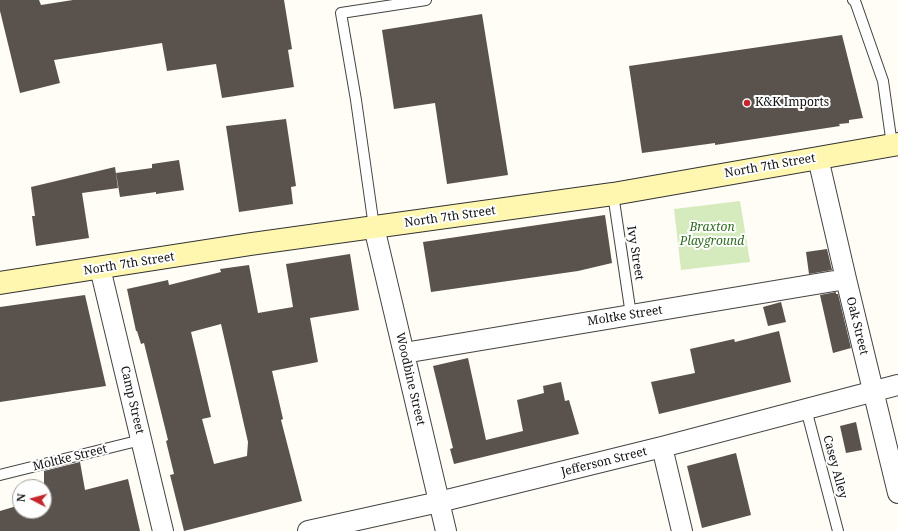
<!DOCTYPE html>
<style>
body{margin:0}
#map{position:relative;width:898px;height:531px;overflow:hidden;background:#fffdf5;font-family:"Noto Serif",serif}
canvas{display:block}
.north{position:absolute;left:12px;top:479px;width:40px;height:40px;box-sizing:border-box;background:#fff;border:1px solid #a0a0a0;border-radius:50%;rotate:276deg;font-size:11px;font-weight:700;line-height:16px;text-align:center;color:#111}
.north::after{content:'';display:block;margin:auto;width:14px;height:18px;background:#c4262e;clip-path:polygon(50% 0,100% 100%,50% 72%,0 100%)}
</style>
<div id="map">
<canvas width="898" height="531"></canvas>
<div class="north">N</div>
</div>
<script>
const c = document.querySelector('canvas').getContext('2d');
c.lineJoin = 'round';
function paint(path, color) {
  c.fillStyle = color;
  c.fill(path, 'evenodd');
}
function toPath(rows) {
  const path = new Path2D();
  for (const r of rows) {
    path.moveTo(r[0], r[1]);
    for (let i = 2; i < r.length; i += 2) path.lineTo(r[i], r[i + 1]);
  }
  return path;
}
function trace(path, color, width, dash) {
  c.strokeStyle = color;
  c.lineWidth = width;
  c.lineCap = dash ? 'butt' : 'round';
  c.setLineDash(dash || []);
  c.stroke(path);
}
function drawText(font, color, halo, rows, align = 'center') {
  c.font = font + ' "Noto Serif",serif';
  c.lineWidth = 4;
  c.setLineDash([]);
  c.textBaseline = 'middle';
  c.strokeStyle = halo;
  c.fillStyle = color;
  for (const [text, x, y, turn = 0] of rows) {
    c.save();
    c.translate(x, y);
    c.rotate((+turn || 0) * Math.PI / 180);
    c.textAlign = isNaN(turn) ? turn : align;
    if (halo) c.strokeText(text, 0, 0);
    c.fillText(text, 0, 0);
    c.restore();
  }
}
const green = toPath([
 [740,201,750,262,681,270,674,209]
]);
const building = toPath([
 [0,0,39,0,41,5,73,0,284,0,292,49,288,50,294,87,222,98,216,64,167,71,162,43,54,60,60,83,20,93,0,11],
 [482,14,508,175,447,184,435,103,394,109,382,30],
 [842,35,863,118,849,120,849,123,839,124,840,126,715,145,715,143,642,153,629,66],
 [286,119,296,186,291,187,293,204,239,212,226,126],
 [179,160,184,190,156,194,156,192,120,197,116,173,152,168,152,164],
 [115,167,118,188,82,193,89,238,36,246,32,216,35,216,31,187],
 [605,215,612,263,578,271,431,292,423,242],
 [827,249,832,270,809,274,806,252],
 [350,254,359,310,310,318,318,362,272,371,283,419,281,420,302,501,184,531,170,475,174,474,166,441,168,440,144,343,141,344,137,331,136,331,127,289,168,280,169,285,221,272,220,269,249,265,258,313,293,307,286,264],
 [221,324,248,442,247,456,214,464,202,419,211,417,191,332],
 [836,292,836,294,838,294,851,348,833,353,820,295],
 [85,295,106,386,0,402,0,307],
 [781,302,786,322,768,326,763,307],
 [779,331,791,382,659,414,651,382,695,373,690,349,734,339,735,342],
 [468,358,486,440,523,431,517,400,544,393,543,386,561,382,565,401,569,400,579,434,454,464,450,449,453,448,433,366],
 [856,422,862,450,846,453,840,426],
 [736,453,751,515,702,528,687,466],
 [80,462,85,490,128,479,140,531,0,531,0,511,20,505,20,511,44,511,44,471]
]);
const service = toPath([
 [853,0,855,1,883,81,892,145],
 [613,194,631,315],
 [374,227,356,100,341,13,426,0],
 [806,409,838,531],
 [0,475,141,440]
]);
const minor = toPath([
 [818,158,846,279,898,493],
 [374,227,446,531],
 [100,268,163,531],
 [404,353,846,279],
 [662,447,682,531],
 [308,531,439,502,662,447,898,385]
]);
const secondary = toPath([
 [0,283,251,244,613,194,898,144]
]);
const markers = [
 [747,103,4,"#c4262e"]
];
const poiNames = [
 ["K&K Imports",755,103]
];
const streetNames = [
 ["North 7th Street",770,166,-10],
 ["North 7th Street",450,217,-8],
 ["Ivy Street",635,253,81],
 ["North 7th Street",129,264,-9],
 ["Moltke Street",625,316,-9],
 ["Oak Street",857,326,76],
 ["Woodbine Street",410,379,77],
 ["Camp Street",132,400,77],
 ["Moltke Street",70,458,-14],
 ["Jefferson Street",604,462,-14],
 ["Casey Alley",835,467,75]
];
const parkNames = [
 ["Braxton",712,228],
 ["Playground",712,242]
];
paint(green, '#d5ebbd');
paint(building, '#5a524d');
trace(service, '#444', 12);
trace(minor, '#444', 22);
trace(secondary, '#333', 24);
trace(service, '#fff', 10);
trace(minor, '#fff', 20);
trace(secondary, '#fff6b0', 22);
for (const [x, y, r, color] of markers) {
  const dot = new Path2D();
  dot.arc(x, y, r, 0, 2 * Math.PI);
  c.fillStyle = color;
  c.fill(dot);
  trace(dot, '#fff', 1.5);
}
drawText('12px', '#111', '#fff', poiNames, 'left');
drawText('12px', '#111', '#fff', streetNames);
drawText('italic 12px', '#2f6b1f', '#fff', parkNames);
</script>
